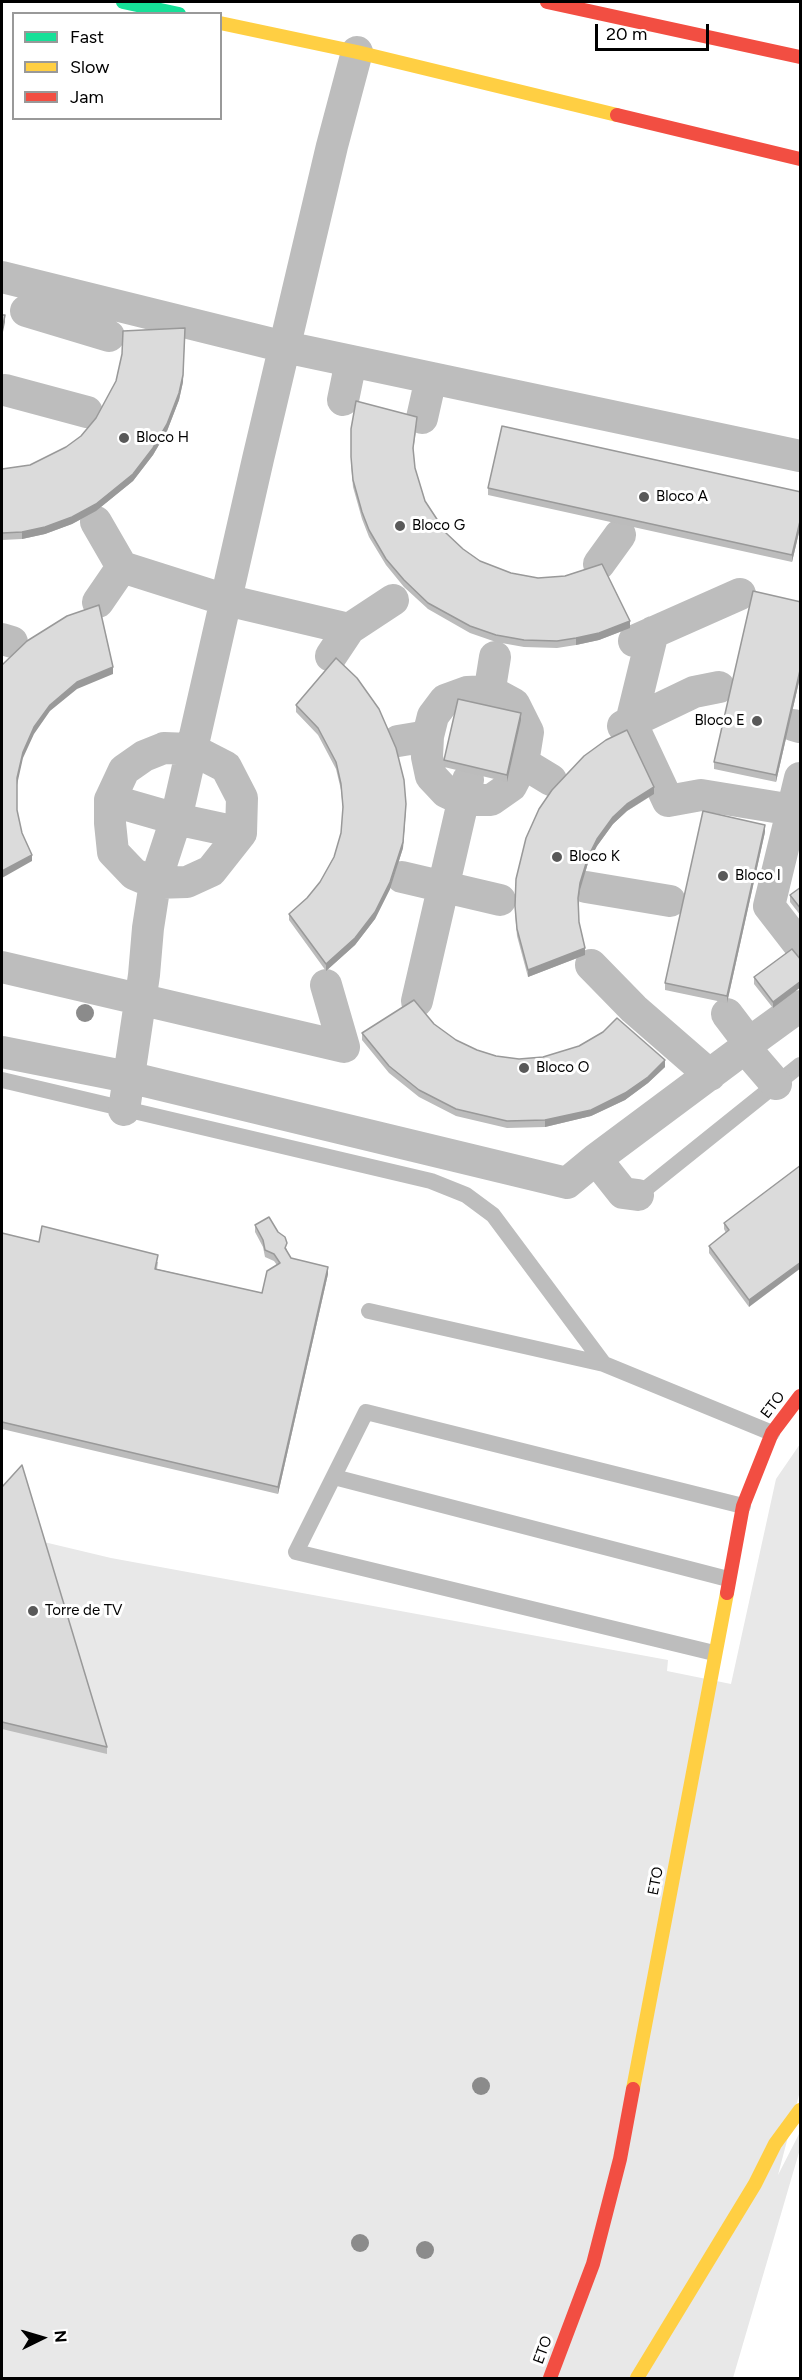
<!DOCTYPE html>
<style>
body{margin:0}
#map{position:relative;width:802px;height:2380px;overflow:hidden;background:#fff;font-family:Figtree,sans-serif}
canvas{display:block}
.frame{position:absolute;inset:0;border:3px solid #000;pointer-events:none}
.legend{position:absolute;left:12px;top:12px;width:210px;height:108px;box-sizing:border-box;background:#fff;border:2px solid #999;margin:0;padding:8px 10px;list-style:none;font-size:18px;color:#000}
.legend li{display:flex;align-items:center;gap:12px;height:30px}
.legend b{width:30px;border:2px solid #999}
.north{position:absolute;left:12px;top:2308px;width:60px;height:60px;-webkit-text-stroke:4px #fff;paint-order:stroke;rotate:85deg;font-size:16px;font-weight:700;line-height:24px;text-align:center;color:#000}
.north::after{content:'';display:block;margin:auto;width:21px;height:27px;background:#000;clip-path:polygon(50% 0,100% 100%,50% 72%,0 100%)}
.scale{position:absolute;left:595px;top:24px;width:114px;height:27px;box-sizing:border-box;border:3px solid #000;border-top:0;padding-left:8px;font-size:18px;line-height:21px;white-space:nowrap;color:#000;-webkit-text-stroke:4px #fff;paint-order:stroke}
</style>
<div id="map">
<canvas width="802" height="2380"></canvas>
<div class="frame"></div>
<ul class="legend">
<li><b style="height:8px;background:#16e098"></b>Fast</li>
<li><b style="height:8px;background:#ffcf43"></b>Slow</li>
<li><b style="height:8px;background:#f24e42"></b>Jam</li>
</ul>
<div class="north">N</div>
<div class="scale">20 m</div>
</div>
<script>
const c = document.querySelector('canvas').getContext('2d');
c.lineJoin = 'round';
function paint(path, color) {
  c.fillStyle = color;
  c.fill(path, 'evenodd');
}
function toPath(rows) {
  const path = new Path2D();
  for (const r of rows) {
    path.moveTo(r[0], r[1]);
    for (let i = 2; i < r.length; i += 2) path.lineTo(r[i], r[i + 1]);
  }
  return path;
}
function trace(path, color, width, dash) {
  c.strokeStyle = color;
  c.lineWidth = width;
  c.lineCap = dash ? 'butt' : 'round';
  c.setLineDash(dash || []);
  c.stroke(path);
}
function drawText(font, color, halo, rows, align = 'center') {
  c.font = font + ' Figtree,sans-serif';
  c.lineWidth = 6;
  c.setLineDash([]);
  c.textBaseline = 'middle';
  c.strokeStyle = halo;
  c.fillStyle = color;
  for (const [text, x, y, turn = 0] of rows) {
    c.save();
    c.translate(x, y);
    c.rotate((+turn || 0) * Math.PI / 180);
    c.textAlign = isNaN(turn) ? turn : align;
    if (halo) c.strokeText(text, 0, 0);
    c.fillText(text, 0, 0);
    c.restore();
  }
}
const green = toPath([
 [800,1444,800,2091,778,2175,800,2132,800,2149,733,2378,2,2378,2,1532,111,1558,668,1660,667,1671,731,1684,776,1479]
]);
const lane = toPath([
 [2,1080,431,1181,466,1195,493,1215,604,1364],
 [638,1195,800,1065],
 [369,1311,604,1364,772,1433],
 [334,1477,728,1579],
 [714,1653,296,1552,366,1412,743,1506]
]);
const street = toPath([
 [2,277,285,347,800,456],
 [26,311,109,336],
 [5,390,87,412],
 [343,400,351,361],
 [422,418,431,378],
 [96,522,122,567,226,600,349,629,393,600],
 [599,564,620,535],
 [98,602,122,567],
 [653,632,631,722,668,801,701,795,793,810],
 [2,639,12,642],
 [634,641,740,594],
 [331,656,349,629],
 [490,691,514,704,528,732,523,763,511,786,491,800,463,800,446,792,431,776,427,757,428,736,433,716,445,700,467,692,490,691],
 [486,713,495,657],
 [793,725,800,727],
 [623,726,694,692,719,687],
 [398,741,428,736],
 [164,748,191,749,226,767,242,798,241,833,211,871,187,882,155,883,134,874,113,852,110,823,110,800,124,770,144,756,164,748],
 [523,763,551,780],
 [800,778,769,906,800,946],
 [110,800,176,819,241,833],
 [402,877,500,900],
 [586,887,670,901],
 [591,965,634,1009,710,1075],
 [2,967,344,1047,326,985],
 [417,1001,468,780],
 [727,1014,749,1043],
 [745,1048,776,1084],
 [2,1052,128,1077,567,1183,596,1159,745,1048,749,1043,800,1006],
 [124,1110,144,975,148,928,155,883,176,819,258,459,332,146,357,52],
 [596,1159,623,1193,638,1195]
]);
const fast = toPath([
 [123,2,179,14]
]);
const slow = toPath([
 [220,23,357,52,617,115],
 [633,2089,727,1593],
 [637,2378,755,2184,775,2144,800,2110]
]);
const jam = toPath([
 [547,2,800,57],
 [617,115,800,159],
 [727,1593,743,1506,772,1433,800,1396],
 [550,2378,593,2264,620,2159,633,2089]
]);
const trees = [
 [85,1013],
 [481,2086],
 [360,2243],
 [425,2250]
];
const wall = toPath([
 [183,382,179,400,167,431,153,455,133,481,96,511,72,524,45,534,22,539,2,540,2,469,30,465,66,447],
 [417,424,413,452,415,468,425,501,446,533,463,549,480,561,630,628,599,640,576,645,557,648,524,647,496,642,470,633,428,609,404,587,386,565,369,537,362,519,353,487,351,464,351,429],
 [488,488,801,492,801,524,792,562,488,495],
 [801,602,801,673,776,782,714,769,714,762],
 [296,705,406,810,403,848,390,889,375,919,355,945,326,971,289,920,289,914,307,898,320,882,334,857,341,833,343,810,341,790,336,769,318,735,296,712],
 [521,720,507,782,444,767,444,760],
 [654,794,627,811,613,824,597,846,588,863,580,890,579,904,579,922,585,955,528,977,517,936,515,913,516,879],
 [765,832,727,1003,665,990,665,983],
 [801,887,801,916,790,902,790,895],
 [792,949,773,1008,754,984,754,977],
 [434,1024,456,1040,477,1050,496,1056,519,1059,665,1067,648,1083,625,1100,591,1116,545,1127,507,1128,456,1116,419,1097,389,1073,362,1040,362,1033],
 [801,1165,749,1307,709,1253,709,1246,726,1233,724,1229,724,1223],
 [255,1225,287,1249,287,1251,291,1258,328,1274,278,1494,2,1429,2,1233,39,1242,158,1262,157,1269,262,1293,277,1265,274,1261,265,1257,263,1247,255,1232],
 [2,1487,107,1747,107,1754,2,1729]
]);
const shadedWall = toPath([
 [5,315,5,322,2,337,2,330],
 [185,328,183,382,179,400,167,431,153,455,133,481,96,511,72,524,45,534,22,539,22,532],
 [801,517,801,524,792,562,792,555],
 [630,621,630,628,599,640,576,645,576,638],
 [801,666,801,673,776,782,776,775],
 [113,667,113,674,77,689,50,711,34,734,23,758,17,785,17,778,23,752,34,727,50,705,77,682],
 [521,713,521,720,507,782,507,775],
 [654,787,654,794,627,811,613,824,597,846,588,863,580,890,578,905,580,883,588,857,597,839,613,817,627,804],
 [406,804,403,848,390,889,375,919,355,945,326,971,326,964],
 [765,825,765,832,727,1003,727,996],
 [32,855,32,861,2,878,2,871],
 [585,948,585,955,528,977,528,970],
 [801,981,801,987,773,1008,773,1002],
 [665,1060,665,1067,648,1083,625,1100,591,1116,545,1127,545,1120],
 [801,1262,801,1268,749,1307,749,1300],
 [328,1267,328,1274,278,1494,278,1487]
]);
const building = toPath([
 [2,315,5,315,2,330,2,315],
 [185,328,183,375,179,393,167,424,153,448,133,474,96,504,72,517,45,527,22,532,2,533,2,469,30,465,66,447,81,436,96,418,116,381,122,354,123,331,185,328],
 [356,401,417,417,413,448,415,468,425,501,446,533,463,549,480,561,511,573,538,578,565,576,602,564,630,621,599,633,576,638,557,641,524,640,496,635,470,626,428,603,404,580,386,559,369,530,362,512,353,480,351,457,351,429,356,401],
 [502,426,801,492,801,517,792,555,488,488,502,426],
 [753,591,801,602,801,666,776,775,714,762,753,591],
 [99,605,113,667,77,682,50,705,34,727,23,752,17,778,17,810,22,833,32,855,2,871,2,665,27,641,67,616,99,605],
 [336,658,357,678,379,709,396,748,404,780,406,804,403,842,390,882,375,912,355,938,326,964,289,914,307,898,320,882,334,857,341,833,343,807,341,784,336,762,318,728,296,705,336,658],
 [458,699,521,713,507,775,444,760,458,699],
 [627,730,654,787,627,804,613,817,597,839,588,857,580,883,578,898,579,922,585,948,528,970,517,929,515,906,516,879,526,838,539,809,552,790,584,756,606,740,627,730],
 [703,811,765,825,727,996,665,983,703,811],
 [801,887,801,909,790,895,801,887],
 [792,949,801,960,801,981,773,1002,754,977,792,949],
 [414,1000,434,1024,456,1040,477,1050,496,1056,519,1059,543,1057,579,1046,603,1032,617,1018,665,1060,648,1077,625,1093,591,1110,545,1120,507,1121,456,1109,419,1090,389,1066,362,1033,414,1000],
 [801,1165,801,1262,749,1300,709,1246,729,1230,724,1223,801,1165],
 [269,1217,278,1232,285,1237,287,1243,285,1248,291,1258,328,1267,278,1487,2,1422,2,1233,39,1242,42,1226,158,1255,155,1269,262,1293,267,1271,280,1263,274,1254,265,1250,263,1240,255,1225,269,1217],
 [22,1465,107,1747,2,1722,2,1487,22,1465]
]);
const markers = [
 [124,438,6,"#595959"],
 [644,497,6,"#595959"],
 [400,526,6,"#595959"],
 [757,721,6,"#595959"],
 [557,857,6,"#595959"],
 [723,876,6,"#595959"],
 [524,1068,6,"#595959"],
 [33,1611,6,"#595959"]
];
const poiNames = [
 ["Bloco H",136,438],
 ["Bloco A",656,497],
 ["Bloco G",412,526],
 ["Bloco E",745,721,"right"],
 ["Bloco K",569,857],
 ["Bloco I",735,876],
 ["Bloco O",536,1068],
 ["Torre de TV",45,1611]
];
const streetNames = [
 ["ETO",773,1405,-53],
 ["ETO",656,1881,-79],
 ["ETO",543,2350,-70]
];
paint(green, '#e8e8e8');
trace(lane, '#bdbdbd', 16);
trace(street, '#bdbdbd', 32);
trace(fast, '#16e098', 14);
trace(slow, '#ffcf43', 14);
trace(jam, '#f24e42', 14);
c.fillStyle = '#8b8b8b';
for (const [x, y] of trees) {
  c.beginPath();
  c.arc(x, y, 9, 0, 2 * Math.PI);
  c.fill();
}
paint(wall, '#bcbcbc');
paint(shadedWall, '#999');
paint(building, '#dbdbdb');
trace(building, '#999', 1.5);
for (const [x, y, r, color] of markers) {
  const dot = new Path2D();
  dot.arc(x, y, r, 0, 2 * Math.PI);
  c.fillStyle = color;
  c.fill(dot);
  trace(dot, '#fff', 2);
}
drawText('15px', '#000', '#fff', poiNames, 'left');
drawText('15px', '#000', '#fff', streetNames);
</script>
